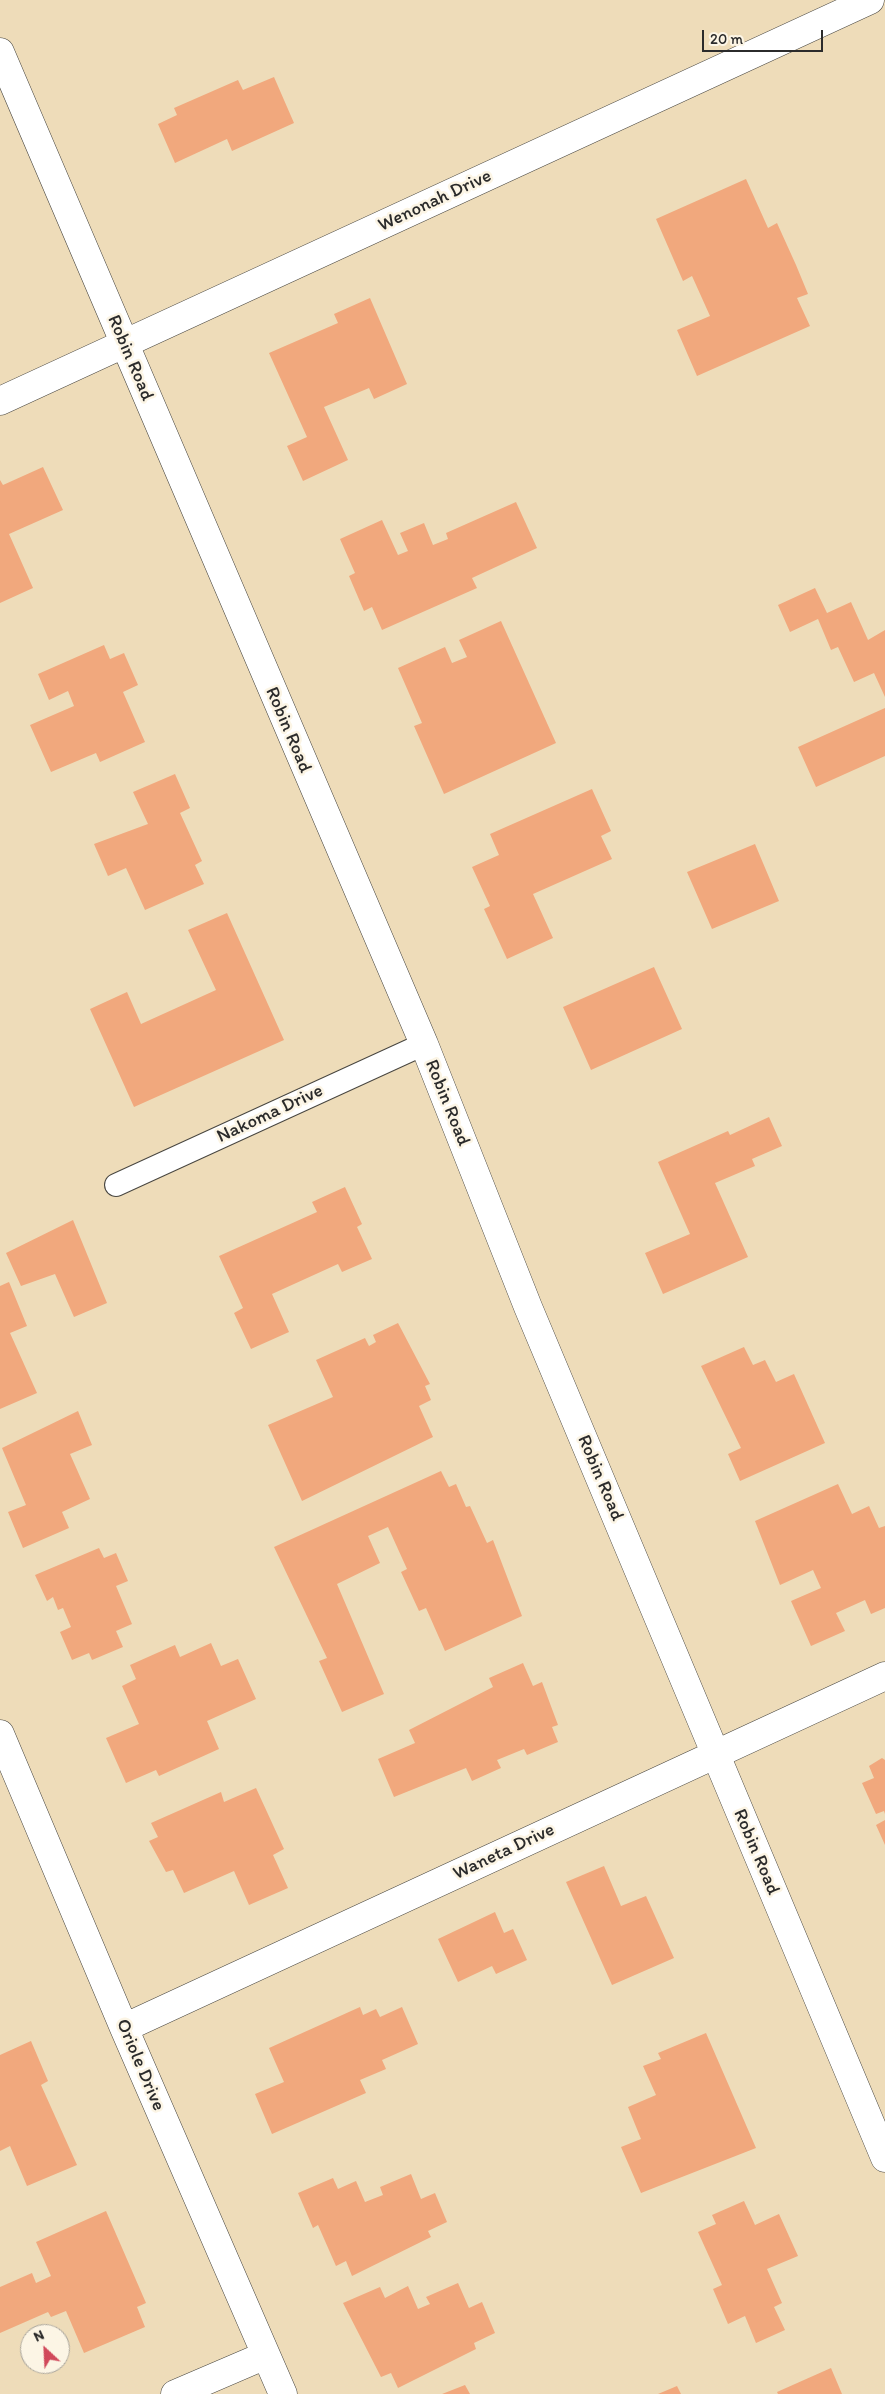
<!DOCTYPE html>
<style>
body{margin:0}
#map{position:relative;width:885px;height:2394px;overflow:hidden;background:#eedcb9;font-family:Itim,sans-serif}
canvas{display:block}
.north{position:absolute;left:20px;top:2324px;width:50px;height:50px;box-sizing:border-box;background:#fcf5e5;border:1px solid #a8a49b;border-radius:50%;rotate:335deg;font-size:14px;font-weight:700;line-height:20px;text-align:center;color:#2b2b2b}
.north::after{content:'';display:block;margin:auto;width:18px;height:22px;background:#d1495b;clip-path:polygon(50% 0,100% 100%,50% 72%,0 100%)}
.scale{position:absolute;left:702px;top:30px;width:121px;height:22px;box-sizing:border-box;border:2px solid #2b2b2b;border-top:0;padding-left:6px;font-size:15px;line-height:18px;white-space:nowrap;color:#2b2b2b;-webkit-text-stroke:4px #fcf5e5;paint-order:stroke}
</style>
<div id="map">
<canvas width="885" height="2394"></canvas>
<div class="north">N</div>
<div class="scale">20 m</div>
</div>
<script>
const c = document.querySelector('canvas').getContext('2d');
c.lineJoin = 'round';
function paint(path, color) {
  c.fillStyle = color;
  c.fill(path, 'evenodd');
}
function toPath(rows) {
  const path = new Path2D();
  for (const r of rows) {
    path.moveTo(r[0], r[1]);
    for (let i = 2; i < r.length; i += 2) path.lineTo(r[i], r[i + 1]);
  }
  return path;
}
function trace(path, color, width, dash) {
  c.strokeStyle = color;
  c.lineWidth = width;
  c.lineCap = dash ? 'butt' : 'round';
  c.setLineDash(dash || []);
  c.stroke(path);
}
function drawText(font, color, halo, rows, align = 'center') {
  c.font = font + ' Itim,sans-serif';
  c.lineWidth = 5;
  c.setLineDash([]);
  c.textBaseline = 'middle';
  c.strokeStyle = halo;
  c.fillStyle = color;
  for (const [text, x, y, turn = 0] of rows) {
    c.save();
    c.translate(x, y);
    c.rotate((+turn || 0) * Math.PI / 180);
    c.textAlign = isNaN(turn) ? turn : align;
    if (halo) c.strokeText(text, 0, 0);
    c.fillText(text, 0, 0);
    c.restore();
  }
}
const building = toPath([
 [274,77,294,123,232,151,227,139,175,163,158,124,177,115,174,108,238,80,243,90],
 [746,179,768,228,777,223,796,265,808,294,797,298,810,326,697,376,677,330,710,316,692,276,683,281,656,219],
 [370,298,407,384,374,399,369,388,324,407,348,460,303,481,287,446,307,437,269,353,338,323,334,314],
 [43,467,63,510,9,534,33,588,0,603,0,480,3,485],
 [516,502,537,548,472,578,477,588,382,630,372,607,364,611,349,576,355,573,340,539,382,520,398,555,408,551,400,533,424,523,433,545,448,539,446,533],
 [815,588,827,613,851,602,868,640,885,630,885,697,874,673,854,682,838,647,831,650,818,619,790,632,778,605],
 [501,621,556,743,444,794,414,726,422,723,398,668,445,647,452,663,467,657,459,640],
 [104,645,110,659,124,653,138,685,123,692,145,742,100,762,96,753,51,772,30,725,74,706,68,691,49,700,38,674],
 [885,708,885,756,816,787,798,747],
 [175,774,190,808,180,813,202,861,195,865,204,884,145,910,126,868,108,876,94,844,148,824,133,792],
 [592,789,611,831,601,836,612,859,533,894,553,938,507,959,484,909,490,906,472,867,499,855,490,834],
 [755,844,779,901,712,929,687,872],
 [227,913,284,1040,134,1107,90,1009,127,992,141,1024,216,990,188,930],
 [654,967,682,1029,591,1070,563,1007],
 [769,1117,782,1146,752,1159,755,1166,715,1183,748,1257,663,1294,645,1253,690,1234,658,1162,728,1131,730,1135],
 [345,1187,362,1224,357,1227,372,1259,342,1272,338,1264,272,1294,289,1332,251,1349,234,1313,243,1308,219,1256,317,1212,312,1202],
 [73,1220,107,1303,74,1317,55,1274,21,1286,6,1253],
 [9,1282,27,1326,10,1333,37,1393,0,1409,0,1286],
 [398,1323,430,1384,425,1386,431,1400,419,1406,433,1437,302,1501,268,1425,333,1397,316,1360,365,1338,369,1346,376,1342,373,1335],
 [744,1347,753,1365,765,1360,776,1382,794,1374,825,1443,740,1481,728,1454,741,1448,701,1366],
 [78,1411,92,1445,70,1454,90,1499,62,1512,69,1528,23,1548,8,1512,26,1505,2,1448],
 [441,1471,449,1487,456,1484,466,1507,470,1506,487,1543,493,1540,522,1616,445,1651,426,1608,419,1611,401,1572,407,1569,388,1527,368,1536,380,1563,337,1584,384,1694,342,1712,319,1661,327,1658,274,1547],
 [838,1484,852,1514,869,1506,879,1528,885,1526,885,1608,871,1614,865,1600,836,1613,845,1631,811,1646,791,1601,821,1588,813,1570,780,1585,755,1521],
 [99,1548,104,1558,116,1553,128,1581,116,1586,132,1624,116,1631,123,1647,92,1660,89,1653,72,1660,60,1632,71,1627,63,1608,58,1610,53,1597,47,1601,35,1575],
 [211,1643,221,1666,238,1659,256,1699,207,1721,219,1749,159,1776,156,1770,126,1783,106,1738,139,1724,122,1686,136,1679,130,1665,175,1645,180,1657],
 [523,1663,533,1686,542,1682,558,1725,552,1727,558,1742,527,1755,524,1749,497,1760,501,1768,472,1781,466,1768,394,1797,378,1759,415,1743,409,1730,493,1687,489,1678],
 [882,1758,885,1760,885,1814,884,1811,876,1814,862,1783,874,1778,869,1766],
 [256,1788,284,1849,273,1855,288,1888,249,1905,234,1871,184,1893,173,1870,166,1872,149,1841,158,1837,151,1823,221,1792,224,1802],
 [885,1820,885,1845,876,1825],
 [604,1866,621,1906,646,1896,674,1958,612,1985,566,1882],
 [495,1912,504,1933,513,1929,527,1960,496,1974,492,1966,458,1982,438,1939],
 [360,2007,363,2015,376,2009,380,2017,402,2007,418,2044,382,2060,386,2069,360,2080,366,2093,272,2134,255,2094,284,2082,269,2048],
 [706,2033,756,2148,641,2193,621,2147,641,2139,628,2107,656,2095,643,2066,661,2059,658,2053],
 [31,2041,48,2081,41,2085,77,2165,27,2186,10,2146,0,2151,0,2055],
 [411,2174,421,2199,435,2193,447,2222,428,2231,431,2237,352,2276,346,2261,336,2266,318,2225,313,2228,298,2193,333,2178,338,2189,356,2181,365,2202,383,2195,380,2187],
 [744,2201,755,2225,779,2214,798,2256,767,2269,782,2303,774,2307,785,2330,756,2343,745,2316,728,2324,713,2289,722,2285,698,2232,716,2224,712,2215],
 [106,2211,146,2303,137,2307,145,2327,84,2353,66,2311,51,2317,48,2312,0,2333,0,2287,32,2273,36,2283,51,2276,36,2242],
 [458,2283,469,2308,482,2302,495,2333,474,2343,476,2349,398,2388,391,2373,381,2377,343,2303,380,2287,385,2298,408,2286,418,2309,430,2304,426,2297],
 [831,2368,842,2394,778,2394,777,2392],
 [465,2385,470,2394,442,2394],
 [677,2386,681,2394,658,2394]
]);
const lane = toPath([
 [116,1185,424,1044]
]);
const street = toPath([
 [0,52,424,1044,528,1307,885,2158],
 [0,401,870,0],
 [0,1734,124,2028,283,2394],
 [124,2028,885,1676],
 [175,2394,266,2355]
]);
const streetNames = [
 ["Wenonah Drive",435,201,-25],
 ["Robin Road",130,358,67],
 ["Robin Road",288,730,67],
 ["Robin Road",447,1103,68],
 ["Nakoma Drive",270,1114,-25],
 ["Robin Road",600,1478,67],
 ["Waneta Drive",504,1852,-25],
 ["Robin Road",756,1852,67],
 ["Oriole Drive",140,2065,67]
];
paint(building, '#f1a87d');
trace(lane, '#484640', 24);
trace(street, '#484640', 29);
trace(lane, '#fff', 22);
trace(street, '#fff', 28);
drawText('19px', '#2b2b2b', '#fcf5e5', streetNames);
</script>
